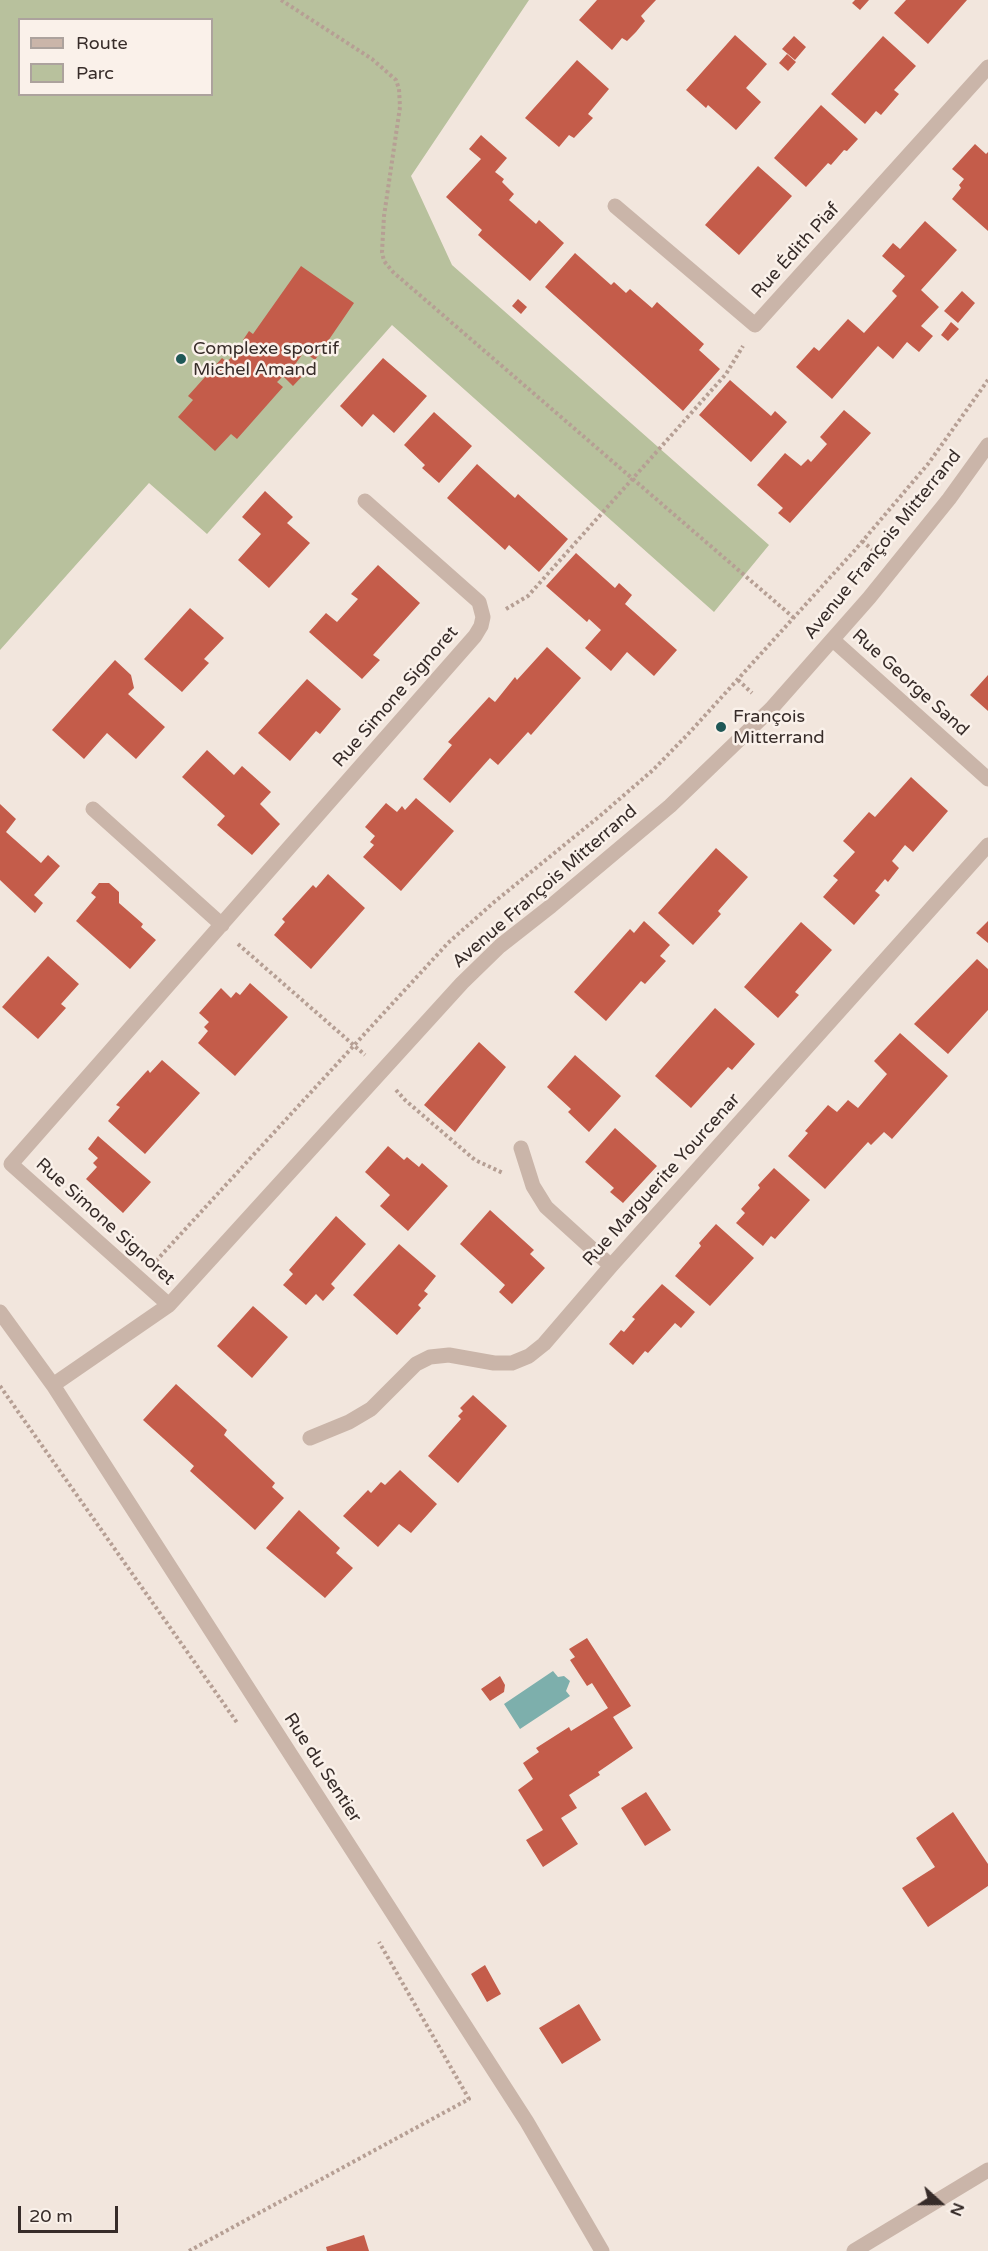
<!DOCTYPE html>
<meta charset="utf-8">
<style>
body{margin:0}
#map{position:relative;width:988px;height:2251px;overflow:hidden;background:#f2e6dd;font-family:"Varela Round",sans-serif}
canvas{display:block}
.legend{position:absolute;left:18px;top:18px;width:195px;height:78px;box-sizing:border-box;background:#faf1ea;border:2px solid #aca29d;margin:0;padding:8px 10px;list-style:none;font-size:18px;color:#372c29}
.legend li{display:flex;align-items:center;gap:12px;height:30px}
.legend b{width:30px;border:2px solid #aca29d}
.north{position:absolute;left:910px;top:2173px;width:60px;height:60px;-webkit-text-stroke:4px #faf1ea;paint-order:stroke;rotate:111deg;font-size:16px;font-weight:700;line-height:24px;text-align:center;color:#372c29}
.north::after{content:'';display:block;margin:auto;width:21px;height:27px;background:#372c29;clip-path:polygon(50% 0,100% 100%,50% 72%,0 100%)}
.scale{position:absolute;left:18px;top:2206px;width:100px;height:27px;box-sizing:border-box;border:3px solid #372c29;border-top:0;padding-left:8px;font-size:18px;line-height:21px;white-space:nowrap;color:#372c29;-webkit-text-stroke:4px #faf1ea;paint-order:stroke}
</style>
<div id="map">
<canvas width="988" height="2251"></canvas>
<ul class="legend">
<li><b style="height:8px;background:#cab5a9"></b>Route</li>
<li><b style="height:16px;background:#b8c19d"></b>Parc</li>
</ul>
<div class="north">N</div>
<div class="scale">20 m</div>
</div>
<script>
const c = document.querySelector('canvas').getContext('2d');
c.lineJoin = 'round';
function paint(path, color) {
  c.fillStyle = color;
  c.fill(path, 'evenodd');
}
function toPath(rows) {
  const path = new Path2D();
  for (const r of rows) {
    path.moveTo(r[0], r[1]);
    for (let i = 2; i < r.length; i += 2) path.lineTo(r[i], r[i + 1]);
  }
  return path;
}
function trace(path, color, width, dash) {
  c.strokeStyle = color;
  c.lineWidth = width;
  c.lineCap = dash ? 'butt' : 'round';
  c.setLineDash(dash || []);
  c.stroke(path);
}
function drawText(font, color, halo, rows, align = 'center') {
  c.font = font + ' "Varela Round",sans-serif';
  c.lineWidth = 5;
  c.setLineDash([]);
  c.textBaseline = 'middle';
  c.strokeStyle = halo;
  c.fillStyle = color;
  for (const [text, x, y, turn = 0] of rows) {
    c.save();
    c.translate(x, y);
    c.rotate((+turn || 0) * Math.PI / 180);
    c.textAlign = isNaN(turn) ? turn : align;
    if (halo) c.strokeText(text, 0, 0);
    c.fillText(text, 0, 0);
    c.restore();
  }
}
const green = toPath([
 [0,0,529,0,411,176,452,265,769,545,714,612,392,325,207,534,149,483,0,650],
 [20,20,212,20,212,94,20,94]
]);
const water = toPath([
 [553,1671,558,1677,564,1676,570,1681,566,1691,570,1696,520,1729,504,1704]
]);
const building = toPath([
 [597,0,656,0,641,16,645,21,636,32,627,41,622,38,612,50,579,20],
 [855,0,869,0,860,10,852,3],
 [906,0,967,0,928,44,894,13],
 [735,35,767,64,746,88,761,102,736,130,708,105,706,108,686,90],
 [794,36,806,47,795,60,782,49],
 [883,36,916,66,894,90,899,94,881,115,876,111,865,124,831,94],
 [787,54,796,62,788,71,779,63],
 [577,60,609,89,588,114,593,118,574,138,569,135,559,147,525,118],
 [821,105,858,139,847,151,844,150,831,165,828,163,806,187,774,158],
 [481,135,507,158,495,172,504,179,502,182,514,194,509,200,536,224,539,220,564,243,530,281,478,235,482,230,446,197,481,159,469,149],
 [975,144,986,154,988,152,988,231,952,199,961,188,959,185,964,179,952,169],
 [758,166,792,196,739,255,705,225],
 [925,221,957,250,921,290,939,307,921,326,933,336,919,352,907,342,893,359,878,346,832,399,796,367,814,347,819,351,848,319,864,333,897,296,892,291,905,276,882,256,893,243,900,249],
 [575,253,611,285,614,282,626,293,630,289,652,308,657,302,704,344,699,350,720,369,683,411,545,287],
 [301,266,354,303,315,360,304,352,296,363,307,371,293,386,283,376,277,382,283,387,237,439,231,434,215,451,178,417,193,400,188,396,222,358,227,362,245,342,243,340,249,331,253,334],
 [962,291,975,303,958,323,944,311],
 [518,299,527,307,521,314,512,306],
 [951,322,959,329,948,341,941,335],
 [383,358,427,396,394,433,373,414,362,427,340,406],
 [730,380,771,416,775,411,787,422,751,462,699,415],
 [844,410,871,433,790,523,778,513,783,508,757,485,785,453,801,466,808,459,811,462,827,444,820,437],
 [434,412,472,446,439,483,422,468,425,465,404,445],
 [477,464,515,498,518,494,568,539,539,572,509,545,505,550,447,498],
 [265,491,293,517,287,523,310,543,269,588,238,560,261,534,242,517],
 [576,553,615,588,619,583,632,595,625,604,677,650,654,676,627,652,611,671,585,648,601,630,589,619,587,622,546,586],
 [378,565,420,603,373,655,380,660,362,679,309,632,326,613,337,622,358,599,351,594],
 [190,608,224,638,204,659,209,663,182,692,144,659],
 [547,647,581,678,531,735,528,732,498,765,490,758,450,803,423,779,452,745,448,742,489,697,495,702,515,677,517,680],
 [115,660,131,675,134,688,128,694,165,727,136,759,107,733,84,759,52,730],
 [988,675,988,711,970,695],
 [307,679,341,709,320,734,316,731,290,761,258,733],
 [207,750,234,775,242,766,271,792,260,804,280,824,252,855,217,825,225,816,182,777],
 [911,777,948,811,913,852,905,845,892,861,899,868,888,882,885,879,875,891,880,895,854,925,823,897,838,880,833,876,855,852,843,841,869,812,875,817],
 [416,798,454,831,401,891,363,857,374,845,370,842,375,836,365,827,386,803,397,812,402,806,405,810],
 [0,804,16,819,6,832,41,863,48,855,60,866,34,895,43,903,35,913,0,880],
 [716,848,748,877,718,911,721,914,693,945,658,913],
 [328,874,365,908,311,969,274,935,285,922,282,919,313,885,316,888],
 [99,883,109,883,119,892,119,903,143,924,141,927,156,940,130,969,76,921,96,897,91,893],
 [644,921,670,945,660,956,666,961,645,984,641,981,606,1021,574,992,630,929,634,933],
 [988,921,988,943,976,933],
 [801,922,832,950,795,992,799,995,778,1018,744,987],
 [48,956,79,984,61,1004,66,1008,38,1039,2,1007],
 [977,959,988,969,988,1010,948,1054,914,1024],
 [250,983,288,1017,235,1076,198,1043,208,1031,204,1027,209,1022,199,1013,221,988,231,998,236,992,240,995],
 [715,1008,755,1044,732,1070,728,1067,691,1108,655,1076],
 [900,1033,948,1076,892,1139,884,1132,871,1145,868,1142,825,1189,788,1156,808,1133,805,1131,828,1105,837,1112,848,1100,858,1108,887,1074,874,1061],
 [479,1042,506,1067,455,1132,424,1105],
 [575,1055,621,1096,589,1132,568,1112,571,1109,547,1087],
 [162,1060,200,1093,145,1154,108,1121,120,1107,116,1105,146,1072,148,1070,150,1073],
 [615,1128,657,1166,623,1203,610,1192,614,1188,585,1162],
 [98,1136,151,1182,123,1213,86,1179,97,1167,93,1163,98,1158,88,1149],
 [388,1146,404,1160,407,1157,419,1167,422,1163,448,1186,408,1231,380,1206,390,1195,365,1172],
 [774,1168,810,1200,775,1239,771,1236,763,1246,736,1223,745,1213,741,1209,760,1188,758,1185],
 [490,1210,534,1250,530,1254,545,1268,512,1304,499,1292,505,1285,460,1244],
 [336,1216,366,1244,331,1284,335,1288,323,1301,316,1294,306,1305,283,1285,293,1274,289,1270],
 [716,1224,754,1258,710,1306,675,1276,701,1246,699,1243],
 [399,1244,436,1276,424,1291,428,1294,418,1305,421,1308,397,1335,353,1295],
 [662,1284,695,1312,681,1328,675,1323,648,1353,645,1351,633,1365,609,1344,621,1330,624,1332,635,1319,632,1317],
 [253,1306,288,1337,252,1378,217,1346],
 [176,1384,227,1430,224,1435,275,1483,272,1487,284,1498,255,1530,190,1471,194,1466,143,1420],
 [473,1395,507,1426,458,1483,428,1456,461,1419,458,1416,463,1411,460,1408],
 [400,1470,437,1504,411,1533,399,1524,378,1547,343,1516,368,1490,371,1493,381,1482,385,1485],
 [299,1510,340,1548,336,1553,353,1568,325,1598,266,1548],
 [587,1638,631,1706,613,1717,633,1748,598,1772,600,1775,569,1795,577,1808,561,1818,578,1844,543,1867,526,1840,543,1830,518,1790,533,1779,523,1763,539,1752,536,1748,569,1727,571,1731,608,1708,592,1683,587,1686,570,1660,575,1657,569,1649],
 [500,1676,505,1685,504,1692,490,1701,481,1689],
 [646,1792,671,1830,645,1846,621,1808],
 [953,1812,988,1864,988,1886,928,1927,902,1888,935,1867,916,1838],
 [485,1965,501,1994,487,2002,471,1974],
 [579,2004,601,2040,562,2064,539,2028],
 [364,2235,369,2251,327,2251,326,2247]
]);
const path = toPath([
 [281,0,372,59,396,80,399,89,400,107,384,216,382,252,384,261,393,272,794,618],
 [862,541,875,552],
 [506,609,528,596,726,374,743,346],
 [738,680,752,693],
 [238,944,365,1055],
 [396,1090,405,1100,475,1160,503,1173],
 [156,1261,448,943,493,903,601,815,653,770,690,732,855,550,928,464,988,380],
 [0,1386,238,1724],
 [189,2251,469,2099,379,1942]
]);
const minor = toPath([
 [615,206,755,325,988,67],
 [833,640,988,779],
 [93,809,222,925],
 [521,1148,533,1186,546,1207,611,1266],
 [169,1305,11,1164,475,636,481,626,483,617,479,602,365,501],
 [0,1312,53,1385,527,2122,602,2251],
 [53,1385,169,1305,462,983,500,946,551,906,670,806,771,709,869,598,949,499,988,445],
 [310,1438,349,1422,371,1409,416,1364,430,1357,449,1355,494,1363,512,1363,529,1356,544,1344,611,1266,988,845],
 [854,2251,988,2170]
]);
const markers = [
 [181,359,6,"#1f5857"],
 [721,727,6,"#1f5857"]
];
const streetNames = [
 ["Rue Édith Piaf",796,251,-48],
 ["Avenue François Mitterrand",883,545,-51],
 ["Rue George Sand",910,683,42],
 ["Rue Simone Signoret",396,697,-49],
 ["Avenue François Mitterrand",545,887,-41],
 ["Rue Marguerite Yourcenar",662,1180,-48],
 ["Rue Simone Signoret",105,1222,42],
 ["Rue du Sentier",322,1768,57]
];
const poiNames = [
 ["Complexe sportif",193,349],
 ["Michel Amand",193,370],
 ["François",733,717],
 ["Mitterrand",733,738]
];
paint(green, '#b8c19d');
paint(water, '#7dafac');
paint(building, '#c45c4a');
trace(path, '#b69f94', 4, [3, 3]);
trace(minor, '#cab5a9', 15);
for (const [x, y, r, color] of markers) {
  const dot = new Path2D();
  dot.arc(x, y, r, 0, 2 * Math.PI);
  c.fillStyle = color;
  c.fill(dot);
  trace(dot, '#faf1ea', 2);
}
drawText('18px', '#372c29', '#faf1ea', streetNames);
drawText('18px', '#372c29', '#faf1ea', poiNames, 'left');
</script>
